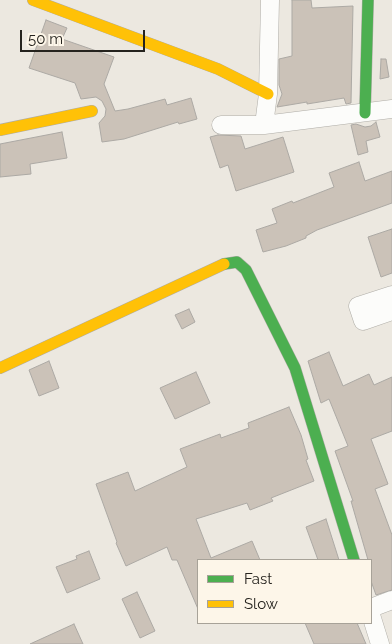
<!DOCTYPE html>
<style>
body{margin:0}
#map{position:relative;width:392px;height:644px;overflow:hidden;background:#ece8e0;font-family:Raleway,sans-serif}
canvas{display:block}
.legend{position:absolute;left:197px;top:559px;width:175px;height:65px;box-sizing:border-box;background:#fdf6e9;border:1px solid #a7a298;margin:0;padding:6px 9px;list-style:none;font-size:15px;color:#25231e}
.legend li{display:flex;align-items:center;gap:10px;height:25px}
.legend b{width:25px;border:1px solid #a7a298}
.scale{position:absolute;left:20px;top:30px;width:125px;height:22px;box-sizing:border-box;border:2px solid #25231e;border-top:0;padding-left:6px;font-size:15px;line-height:18px;white-space:nowrap;color:#25231e;-webkit-text-stroke:4px #fdf6e9;paint-order:stroke}
</style>
<div id="map">
<canvas width="392" height="644"></canvas>
<ul class="legend">
<li><b style="height:6px;background:#4caf50"></b>Fast</li>
<li><b style="height:6px;background:#ffc107"></b>Slow</li>
</ul>
<div class="scale">50 m</div>
</div>
<script>
const c = document.querySelector('canvas').getContext('2d');
c.lineJoin = 'round';
function paint(path, color) {
  c.fillStyle = color;
  c.fill(path, 'evenodd');
}
function toPath(rows) {
  const path = new Path2D();
  for (const r of rows) {
    path.moveTo(r[0], r[1]);
    for (let i = 2; i < r.length; i += 2) path.lineTo(r[i], r[i + 1]);
  }
  return path;
}
function trace(path, color, width, dash) {
  c.strokeStyle = color;
  c.lineWidth = width;
  c.lineCap = dash ? 'butt' : 'round';
  c.setLineDash(dash || []);
  c.stroke(path);
}
const building = toPath([
 [292,0,311,0,312,8,353,6,351,103,346,104,344,98,307,104,307,102,277,107,282,94,279,85,279,59,292,56,292,0],
 [46,20,67,28,62,39,114,57,104,84,115,111,128,109,165,99,167,105,191,98,197,119,179,124,178,122,124,139,102,142,99,123,105,116,106,109,102,101,96,97,81,99,75,83,29,68,46,20],
 [381,59,386,59,389,77,380,79,381,59],
 [376,122,380,137,366,141,368,152,358,155,351,125,356,124,365,127,371,126,376,122],
 [62,132,67,158,30,164,31,174,0,177,0,144,62,132],
 [218,135,241,136,245,149,283,137,294,172,236,191,228,165,220,168,210,137,218,135],
 [359,162,365,181,392,171,392,203,317,230,306,236,306,238,286,246,263,252,256,230,277,223,272,209,292,201,293,203,334,187,329,173,359,162],
 [392,229,392,273,381,277,368,237,392,229],
 [189,309,195,322,182,329,175,315,189,309],
 [329,352,343,386,369,374,374,385,392,377,392,431,371,439,388,484,375,489,392,535,392,590,376,595,371,581,371,560,368,560,351,501,353,501,335,451,348,446,329,399,321,403,308,361,329,352],
 [49,361,59,388,39,396,29,370,49,361],
 [196,372,210,403,175,419,160,388,196,372],
 [289,407,301,435,308,459,306,460,314,481,271,498,273,501,250,510,247,503,196,519,211,558,252,541,260,560,198,560,198,609,177,560,172,560,167,547,126,566,116,543,117,542,96,484,128,472,135,491,187,467,180,449,220,434,221,438,249,428,248,423,289,407],
 [326,519,339,560,318,560,306,527,326,519],
 [89,551,100,579,67,593,56,567,77,559,76,556,89,551],
 [137,592,155,631,140,638,122,599,137,592],
 [305,623,357,623,366,644,314,644,305,623],
 [74,624,83,644,30,644,74,624]
]);
const street = toPath([
 [221,125,264,125,392,109],
 [264,125,268,94,270,0],
 [392,295,358,306,363,321,392,311],
 [371,608,392,600],
 [371,615,380,644]
]);
const fast = toPath([
 [365,113,368,0],
 [224,264,237,262,246,270,295,368,354,560]
]);
const slow = toPath([
 [33,0,218,69,268,94],
 [0,130,92,111],
 [0,368,224,264]
]);
paint(building, '#cbc2b8');
trace(building, '#aca9a4', 1);
trace(street, '#aeaca6', 19);
trace(fast, '#aeaca6', 12);
trace(slow, '#aeaca6', 12);
trace(street, '#fcfcfa', 18);
trace(fast, '#4caf50', 11);
trace(slow, '#ffc107', 11);
</script>
